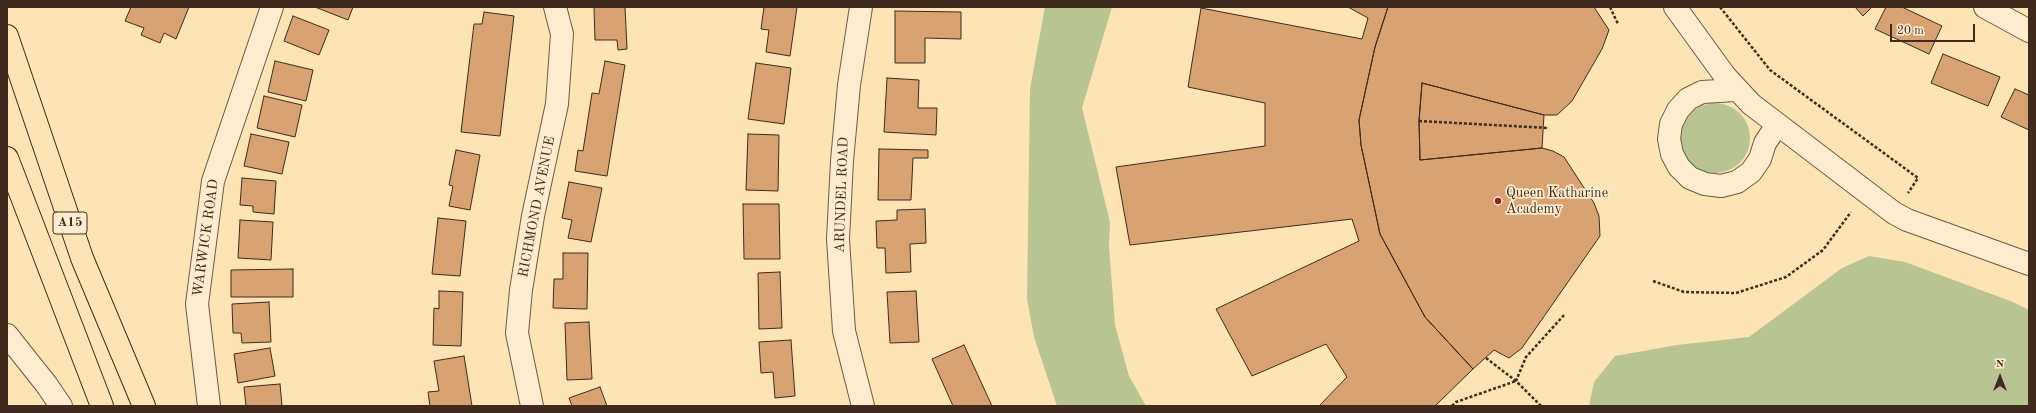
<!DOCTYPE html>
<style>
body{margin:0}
#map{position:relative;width:2036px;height:413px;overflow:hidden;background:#fce4b4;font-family:"Old Standard TT",serif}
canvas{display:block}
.frame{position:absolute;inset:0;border:8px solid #3f2b1d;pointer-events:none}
.north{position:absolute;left:1980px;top:357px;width:40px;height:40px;-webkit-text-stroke:3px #fdedce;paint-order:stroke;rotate:0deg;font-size:11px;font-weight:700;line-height:16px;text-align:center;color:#3f2b1d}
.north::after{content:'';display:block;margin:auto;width:14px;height:18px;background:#3f2b1d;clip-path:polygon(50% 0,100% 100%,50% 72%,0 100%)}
.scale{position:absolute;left:1890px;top:24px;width:85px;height:18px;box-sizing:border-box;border:2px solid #3f2b1d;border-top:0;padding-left:5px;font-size:12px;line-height:14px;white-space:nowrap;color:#3f2b1d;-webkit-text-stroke:3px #fdedce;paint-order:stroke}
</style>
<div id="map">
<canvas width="2036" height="413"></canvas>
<div class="frame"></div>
<div class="north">N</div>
<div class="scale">20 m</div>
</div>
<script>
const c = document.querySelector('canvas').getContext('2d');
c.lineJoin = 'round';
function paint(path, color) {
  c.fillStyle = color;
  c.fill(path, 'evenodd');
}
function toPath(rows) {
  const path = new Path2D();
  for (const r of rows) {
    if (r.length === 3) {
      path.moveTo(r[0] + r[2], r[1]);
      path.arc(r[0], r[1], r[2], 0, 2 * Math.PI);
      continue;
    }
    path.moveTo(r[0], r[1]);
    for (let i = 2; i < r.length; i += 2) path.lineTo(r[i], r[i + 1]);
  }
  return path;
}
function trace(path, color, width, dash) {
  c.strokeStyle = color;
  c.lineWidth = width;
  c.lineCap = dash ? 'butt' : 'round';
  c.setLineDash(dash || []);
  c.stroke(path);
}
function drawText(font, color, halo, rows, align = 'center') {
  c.font = font + ' "Old Standard TT",serif';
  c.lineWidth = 3.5;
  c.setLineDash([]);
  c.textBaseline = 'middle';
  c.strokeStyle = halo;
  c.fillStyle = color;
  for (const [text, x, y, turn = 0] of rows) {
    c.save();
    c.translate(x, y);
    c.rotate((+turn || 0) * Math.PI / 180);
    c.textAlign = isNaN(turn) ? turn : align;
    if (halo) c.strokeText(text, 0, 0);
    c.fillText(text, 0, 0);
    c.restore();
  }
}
const green = toPath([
 [1045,7,1112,7,1082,108,1110,222,1109,246,1115,325,1129,376,1146,406,1057,406,1034,337,1027,299,1030,89],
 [1715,138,35],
 [1869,256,1905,262,2013,302,2029,310,2029,406,1589,406,1594,382,1615,356,1677,345,1749,337,1842,268]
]);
const building = toPath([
 [131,7,189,7,176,39,164,33,160,43,141,35,144,28,125,21,131,7],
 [315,7,353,7,348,20,315,7],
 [594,7,625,7,627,49,618,50,617,40,595,40,594,7],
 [764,7,797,7,790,56,766,52,769,30,761,29,764,7],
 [1348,7,1388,7,1375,47,1359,120,1361,145,1380,234,1425,317,1473,369,1435,406,1319,406,1347,377,1326,344,1252,376,1216,309,1359,241,1352,219,1130,245,1116,167,1265,146,1265,103,1188,87,1201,8,1362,39,1368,18,1348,7],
 [1388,7,1594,7,1609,30,1602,49,1572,101,1557,115,1544,115,1422,83,1419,121,1420,160,1542,148,1553,151,1564,157,1594,203,1599,216,1600,236,1522,348,1509,358,1494,350,1473,369,1425,317,1380,234,1361,145,1359,120,1375,47,1388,7],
 [1855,7,1872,7,1863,16,1855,7],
 [1886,7,1902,7,1942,26,1929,54,1875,29,1886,7],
 [895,11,961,12,961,39,925,38,925,63,895,63,895,11],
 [484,12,514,16,500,136,461,132,474,24,482,24,484,12],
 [293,16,329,30,319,55,284,41,293,16],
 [1943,54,2000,77,1988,106,1931,83,1943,54],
 [275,61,313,70,306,101,268,92,275,61],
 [605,61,625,65,607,176,575,171,578,150,583,151,592,93,599,94,605,61],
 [756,63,791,68,784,124,748,119,756,63],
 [887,78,919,80,918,108,937,108,936,135,884,132,887,78],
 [1422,83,1544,115,1542,148,1420,160,1419,121,1422,83],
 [2015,89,2029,95,2029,130,2001,117,2015,89],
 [264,96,302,105,295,137,257,128,264,96],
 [251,134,289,142,282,174,244,166,251,134],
 [748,134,779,135,778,191,746,190,748,134],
 [879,149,928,150,928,158,913,158,911,200,878,200,879,149],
 [456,150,480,155,470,210,449,206,453,186,449,185,456,150],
 [242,178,276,181,274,214,253,212,253,206,240,205,242,178],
 [569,182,602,188,591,242,568,238,572,220,562,218,569,182],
 [743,204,779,204,780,259,744,259,743,204],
 [925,209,926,243,910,244,911,272,886,273,885,248,877,248,876,221,897,220,897,210,925,209],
 [438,218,466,221,460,276,432,274,438,218],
 [240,220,273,222,271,260,238,258,240,220],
 [563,253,588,253,587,309,553,308,554,279,563,279,563,253],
 [293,269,293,297,231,297,231,270,293,269],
 [780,272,782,328,759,329,758,273,780,272],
 [439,291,463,292,461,346,433,345,434,308,439,309,439,291],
 [916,291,919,342,890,343,887,292,916,291],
 [269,302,271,342,242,343,241,333,233,333,232,304,269,302],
 [589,322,592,379,567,380,565,323,589,322],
 [791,340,795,396,775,398,773,372,761,373,759,342,791,340],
 [964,345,992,406,953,406,932,359,964,345],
 [270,348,275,376,238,383,234,354,270,348],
 [464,356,472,406,430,406,428,392,439,391,434,361,464,356],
 [280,384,282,406,246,406,244,387,280,384],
 [600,387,607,406,572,406,569,398,600,387]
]);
const path = toPath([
 [1610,7,1618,24],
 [1720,7,1770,70,1918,178,1908,193],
 [1419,121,1549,128],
 [1653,281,1684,292,1736,293,1786,277,1823,250,1851,212],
 [1486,358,1516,381],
 [1452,406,1456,402,1516,381],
 [1541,406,1516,381,1526,357,1565,314]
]);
const minor = toPath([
 [861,7,849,85,842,161,838,239,844,331,863,406],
 [1675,7,1725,76,1751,104,1894,213,1907,220,2029,264],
 [1985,7,2029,31],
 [1736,90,1702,92,1688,99,1678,110,1671,124,1669,139,1672,154,1679,167,1690,178,1705,184,1721,186,1737,182,1751,172,1760,159,1765,143,1777,125],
 [7,335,46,384,61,406],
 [209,406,197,304,213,181,272,7],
 [532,406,517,333,521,290,533,216,557,104,562,34,555,7]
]);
const highway = toPath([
 [7,36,82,258,144,406],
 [7,158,102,406]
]);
const markers = [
 [1498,201,4,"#8f2418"]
];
const shields = [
 [70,223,34]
];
const shieldNames = [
 ["A15",70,223]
];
const poiNames = [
 ["Queen Katharine",1506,193],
 ["Academy",1506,209]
];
const streetNames = [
 ["ARUNDEL ROAD",842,195,-88],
 ["RICHMOND AVENUE",537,207,-79],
 ["WARWICK ROAD",206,238,-82]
];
paint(green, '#b9c591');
paint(building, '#d9a273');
trace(building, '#3f2b1d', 1);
trace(minor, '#6e5943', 24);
trace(highway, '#3f2b1d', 24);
trace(path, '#3f2b1d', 2.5, [3, 2]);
trace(minor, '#fdedce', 22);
trace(highway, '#fce4b4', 22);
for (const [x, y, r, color] of markers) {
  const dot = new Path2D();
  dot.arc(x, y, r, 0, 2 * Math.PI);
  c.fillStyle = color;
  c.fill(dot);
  trace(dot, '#fdedce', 1.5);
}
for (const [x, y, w] of shields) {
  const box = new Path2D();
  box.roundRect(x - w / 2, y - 11, w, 22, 3);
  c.fillStyle = '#fdedce';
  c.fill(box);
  trace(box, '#3f2b1d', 1);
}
drawText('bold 13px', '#3f2b1d', null, shieldNames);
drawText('14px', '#3f2b1d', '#fdedce', poiNames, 'left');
drawText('14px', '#3f2b1d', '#fdedce', streetNames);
</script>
